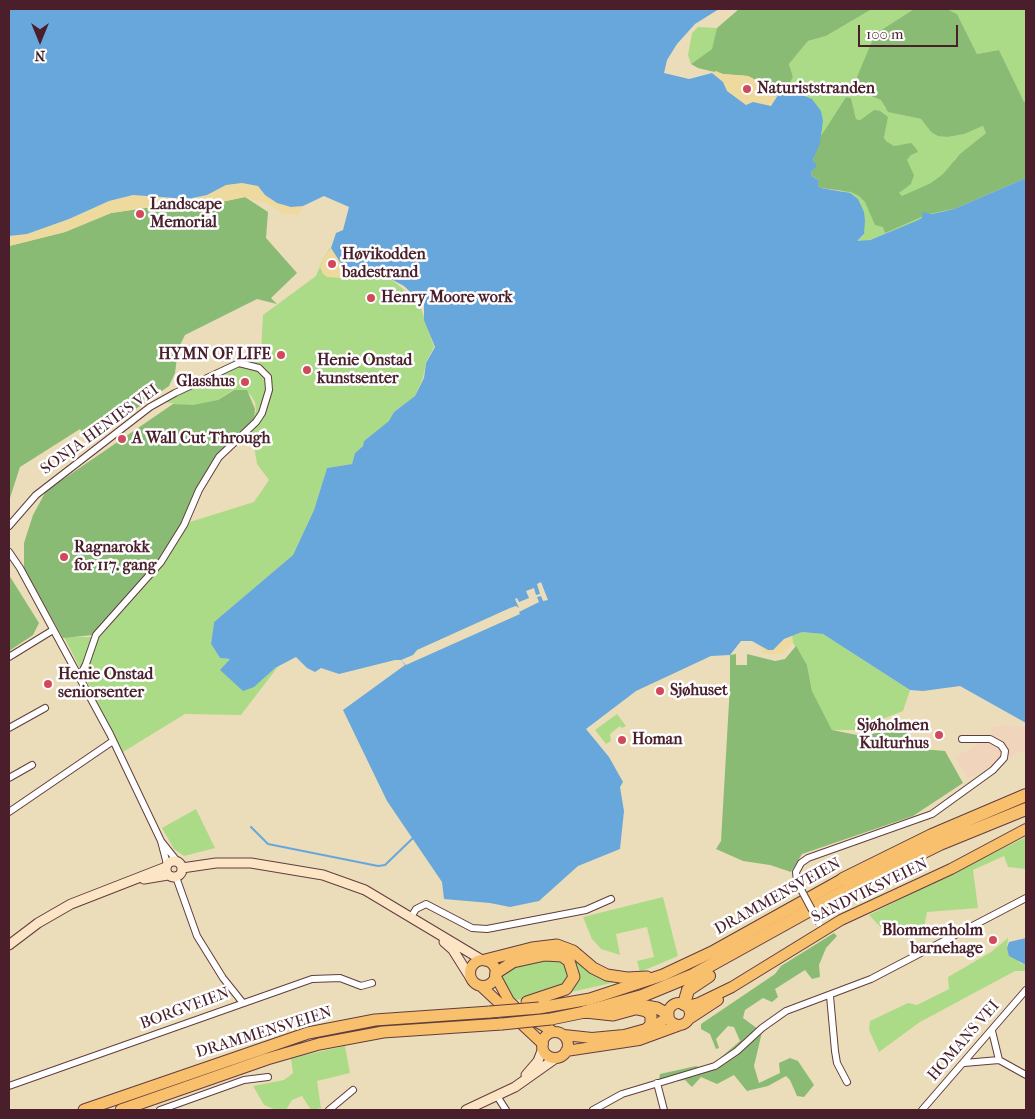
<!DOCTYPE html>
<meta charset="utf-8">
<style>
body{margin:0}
#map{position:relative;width:1035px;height:1119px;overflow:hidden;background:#ebddb9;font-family:"IM FELL French Canon",serif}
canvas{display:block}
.frame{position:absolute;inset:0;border:10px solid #4a1f2b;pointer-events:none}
.north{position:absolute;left:15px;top:15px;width:50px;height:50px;-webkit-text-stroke:4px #fff;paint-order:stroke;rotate:180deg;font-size:14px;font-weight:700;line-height:20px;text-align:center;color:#4a1f2b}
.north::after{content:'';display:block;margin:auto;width:18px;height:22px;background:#4a1f2b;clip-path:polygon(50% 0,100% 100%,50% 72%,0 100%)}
.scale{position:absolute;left:858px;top:25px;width:100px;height:22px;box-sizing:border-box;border:2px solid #4a1f2b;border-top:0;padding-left:6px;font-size:15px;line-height:18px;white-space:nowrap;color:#4a1f2b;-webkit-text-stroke:4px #fff;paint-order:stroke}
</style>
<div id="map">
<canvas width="1035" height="1119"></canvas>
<div class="frame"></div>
<div class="north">N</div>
<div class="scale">100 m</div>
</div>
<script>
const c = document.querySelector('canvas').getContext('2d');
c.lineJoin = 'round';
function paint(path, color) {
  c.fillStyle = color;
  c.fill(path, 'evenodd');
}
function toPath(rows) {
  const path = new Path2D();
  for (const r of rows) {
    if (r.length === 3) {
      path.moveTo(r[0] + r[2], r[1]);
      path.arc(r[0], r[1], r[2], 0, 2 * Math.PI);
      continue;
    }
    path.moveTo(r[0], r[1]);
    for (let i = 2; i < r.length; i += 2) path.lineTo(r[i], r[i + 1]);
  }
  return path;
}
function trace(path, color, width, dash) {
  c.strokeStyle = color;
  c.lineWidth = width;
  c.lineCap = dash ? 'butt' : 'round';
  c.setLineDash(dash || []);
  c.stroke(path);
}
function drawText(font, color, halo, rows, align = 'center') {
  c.font = font + ' "IM FELL French Canon",serif';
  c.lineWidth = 5;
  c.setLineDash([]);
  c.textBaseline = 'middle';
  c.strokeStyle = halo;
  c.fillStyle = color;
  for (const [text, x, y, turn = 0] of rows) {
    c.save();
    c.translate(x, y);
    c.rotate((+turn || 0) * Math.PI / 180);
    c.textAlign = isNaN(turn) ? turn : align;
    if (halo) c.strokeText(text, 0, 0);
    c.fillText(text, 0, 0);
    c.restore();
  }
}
const built = toPath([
 [1007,725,1025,727,1026,749,968,778,955,757,992,737,990,727]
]);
const green = toPath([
 [872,9,914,9,875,34,858,93,882,100,885,108,898,114,921,119,931,132,948,137,963,134,983,126,986,133,953,161,1026,145,1026,178,859,244,856,241,863,236,864,232,790,90,774,97,765,85,790,83,793,77,789,64,808,41,826,36],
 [846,97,851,98,856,119,860,120,874,110,886,141,894,146,911,144,911,155,906,160,914,175,899,193,828,126],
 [947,9,1026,9,1026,101,1024,103,999,50,977,54,957,14],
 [698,27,717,28,716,39,712,49,691,64,688,55,692,33],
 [330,248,350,272,356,275,391,279,419,302,434,347,426,362,423,378,415,396,394,412,390,421,364,441,363,446,355,453,352,464,327,468,314,510,293,555,214,622,211,644,220,658,230,659,224,666,275,668,280,664,241,715,185,714,123,752,64,637,100,637,166,559,190,522,254,502,269,480,257,464,254,446,250,439,239,431,252,419,256,411,255,402,250,394,243,390,233,390,210,405,190,407,166,402,261,353,263,315,316,276,323,259],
 [802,632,823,634,910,690,903,711,855,730,832,730,812,691,807,665,793,643,792,636],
 [617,714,626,726,622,728,620,726,610,734,611,741,606,744,595,730],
 [196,809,215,848,184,856,174,849,162,828],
 [1026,837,1026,869,1008,867,1004,856,973,870,978,908,927,912,924,928,891,938,869,915],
 [663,897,678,956,640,972,637,961,654,957,647,927,616,934,620,955,601,949,592,939,583,917],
 [1008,938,1007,948,1020,963,1026,965,1026,971,1015,971,920,1022,879,1052,869,1030,870,1021,908,1003,917,1005,949,989,948,977,991,952],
 [575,956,609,980,616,982,571,992,577,983,578,972,572,958],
 [559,958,569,968,567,983,532,998,514,1000,502,979,503,974,517,964],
 [345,1046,350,1073,317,1081,321,1108,311,1110,302,1096,292,1100,286,1110,276,1110,264,1105,253,1086,284,1080,293,1073,291,1058]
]);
const forest = toPath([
 [739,9,872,9,826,36,808,41,789,64,793,77,790,83,765,85,748,76,723,74,698,68,691,64,712,49,717,28],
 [914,9,947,9,957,14,977,54,999,50,1024,102,1026,101,1026,178,954,209,928,214,885,233,883,227,875,225,865,202,859,196,851,192,821,188,818,186,818,180,812,176,811,172,816,166,813,160,821,136,846,97,851,98,856,119,860,120,874,110,880,111,888,117,884,137,886,141,894,146,911,143,915,147,918,152,911,155,907,160,914,175,911,184,899,193,902,196,931,183,943,174,960,154,986,133,983,126,964,134,948,137,938,136,931,132,921,119,888,112,881,100,852,89,875,34],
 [245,197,268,212,266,238,297,273,271,298,277,304,257,299,185,335,178,349,175,373,169,386,89,441,80,429,20,467,9,501,9,246,65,232,111,213,152,207,202,206],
 [234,390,247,390,255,409,254,420,217,456,196,492,166,554,93,635,63,638,24,569,24,543,33,515,46,491,173,404,193,405,218,400],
 [9,575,39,623,33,635,9,651],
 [796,646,807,665,812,691,832,730,857,735,907,730,910,748,945,751,963,783,913,816,802,854,791,872,770,865,743,861,716,849,721,841,730,685,730,655,736,654,736,665,747,665,747,654,775,661,785,659],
 [834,933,837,936,826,948,819,965,820,977,812,979,805,970,775,989,778,997,772,1002,763,998,745,1010,743,1018,762,1032,754,1066,759,1083,780,1073,779,1063,790,1058,798,1061,814,1085,804,1097,797,1096,790,1080,786,1076,768,1086,747,1091,734,1075,717,1084,701,1077,692,1087,685,1080,664,1083,659,1080,660,1074,696,1066,706,1070,740,1041,734,1027,728,1026,716,1039,719,1048,716,1049,710,1034,701,1029,701,1024,775,974,781,966]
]);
const sand = toPath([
 [716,71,723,74,748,76,765,85,774,97,774,104,767,106,757,102,749,105,742,103,727,91,719,78,712,76,712,73],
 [242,183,258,186,265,195,291,207,303,206,298,215,282,213,268,204,245,197,202,206,152,207,111,213,65,232,9,246,9,236,27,234,69,219,109,201,133,195,188,199,207,195,226,185],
 [331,248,340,261,356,275,341,278,327,277,323,274,320,267,323,259],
 [792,636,793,643,782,654,763,654,760,645,768,650]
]);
const water = toPath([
 [9,9,719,9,695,24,677,44,667,60,664,73,689,79,712,73,723,82,727,91,746,105,753,102,771,106,778,95,790,90,812,99,821,111,823,121,820,143,813,160,817,166,811,172,812,176,818,180,818,186,821,188,850,193,858,199,864,212,865,221,864,234,857,241,870,240,916,221,922,218,923,212,932,214,954,209,1026,178,1026,723,960,686,923,691,910,690,823,634,802,632,784,639,773,650,768,650,752,641,741,641,730,655,711,656,636,691,586,729,609,757,623,782,620,787,624,811,620,849,578,866,539,901,510,907,490,903,444,899,442,882,387,801,343,710,405,665,401,660,395,660,339,674,321,668,315,672,307,668,296,657,275,668,254,687,243,691,220,670,230,659,220,658,211,644,214,622,293,555,314,510,327,468,352,464,355,453,363,446,364,441,389,421,394,412,415,396,424,378,426,363,435,347,424,320,424,305,404,286,391,279,356,275,340,262,331,248,336,233,343,230,349,207,324,196,303,206,291,207,277,203,265,195,258,186,242,183,226,185,207,195,188,199,133,195,109,201,69,219,27,234,9,236],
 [1026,938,1026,965,1009,956,1007,948,1009,942]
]);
const pier = toPath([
 [541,582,548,600,543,601,541,596,537,597,539,602,519,612,520,614,406,665,401,660,413,655,417,650,510,608,516,606,519,608,515,599,517,598,519,602,529,598,526,591,534,588,536,595,540,594,537,584]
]);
const stream = toPath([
 [251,827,268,844,378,866,385,865,413,838]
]);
const minor = toPath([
 [9,526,36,495,150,407,175,393,239,363,259,368,268,377,269,390,262,413,256,422,219,457,199,490,184,525,161,562,96,635,86,664,79,678],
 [9,552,20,568,110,734,161,841,177,861],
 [9,657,53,630],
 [9,728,45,708],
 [9,778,32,765],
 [9,812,113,741],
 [161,841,167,864],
 [176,877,197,936,223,978,243,1003],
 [797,882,796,872,801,863,808,858,932,814,993,770,1004,758,1005,751,1001,745,990,739,962,739],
 [411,917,416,909,426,904,472,928,487,929,586,910,611,899],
 [830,996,835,1051,837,1063,847,1082],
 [992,1031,999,1060],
 [964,1063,999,1060,1026,1075],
 [657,1083,664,1110],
 [9,1086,312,979,340,978,361,986,372,983],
 [497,1096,506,1110],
 [160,1110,244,1080,268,1077],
 [329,1110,353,1090],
 [593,1110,622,1094,715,1066,737,1051,762,1028,786,1011,871,979,1026,898],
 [922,1110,1026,990]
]);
const secondary = toPath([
 [174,869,8],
 [182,868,216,863,251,863,323,875,365,890,482,960],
 [144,879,168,875],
 [444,942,453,950,470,977],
 [9,945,38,923,71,904,166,867],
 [526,1075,538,1061,543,1048],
 [466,1110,515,1087,556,1058]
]);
const primary = toPath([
 [483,973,13],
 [495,975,509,1001,520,1012,554,1032],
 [481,986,543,1044],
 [679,1014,11],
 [687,1006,699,1003,732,987,841,920,951,869,1026,829],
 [689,1019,718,1000],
 [555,1045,13],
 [564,1035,592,1038,624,1035,653,1027,668,1017],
 [566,1051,639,1040,680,1025]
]);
const trunk = toPath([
 [485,960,532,948,557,945,573,951,593,968,607,975,627,978,647,977],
 [496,973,513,962,545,955,562,956,569,961,574,977,566,989,527,1002],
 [539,1008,590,999,663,975,712,952,843,879],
 [637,1009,646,1011,651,1015,651,1024,647,1029],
 [551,1019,585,1012,613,1015,646,1006,657,1008,668,1014],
 [84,1110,308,1033,375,1020,490,1012],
 [121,1110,267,1059,319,1044,383,1032,502,1024]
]);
const motorway = toPath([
 [843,879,932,835,1026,795],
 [684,1004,688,990,709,976],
 [585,1012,642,996,693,975,848,889,940,844,1026,809]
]);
const minorBridge = toPath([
 [797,882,819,923]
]);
const trunkBridge = toPath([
 [490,1012,539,1008],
 [502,1024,551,1019]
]);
const markers = [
 [747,89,5,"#d1495b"],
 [140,214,5,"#d1495b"],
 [332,264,5,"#d1495b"],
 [371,298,5,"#d1495b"],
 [281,355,5,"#d1495b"],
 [307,370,5,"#d1495b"],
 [245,382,5,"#d1495b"],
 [122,439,5,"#d1495b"],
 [64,557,5,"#d1495b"],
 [48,684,5,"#d1495b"],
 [660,691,5,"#d1495b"],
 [939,735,5,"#d1495b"],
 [622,740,5,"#d1495b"],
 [993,940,5,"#d1495b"]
];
const poiNames = [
 ["Naturiststranden",757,89],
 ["Landscape",150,205],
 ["Memorial",150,223],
 ["Høvikodden",342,255],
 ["badestrand",342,273],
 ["Henry Moore work",381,298],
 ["HYMN OF LIFE",271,355,"right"],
 ["Henie Onstad",317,361],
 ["kunstsenter",317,379],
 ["Glasshus",235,382,"right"],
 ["A Wall Cut Through",132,439],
 ["Ragnarokk",74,548],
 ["for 117. gang",74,566],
 ["Henie Onstad",58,675],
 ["seniorsenter",58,693],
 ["Sjøhuset",670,691],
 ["Sjøholmen",929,726,"right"],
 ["Kulturhus",929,744,"right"],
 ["Homan",632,740],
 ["Blommenholm",983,931,"right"],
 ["barnehage",983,949,"right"]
];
const streetNames = [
 ["SONJA HENIES VEI",100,430,-36],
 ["SANDVIKSVEIEN",870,891,-26],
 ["DRAMMENSVEIEN",778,897,-29],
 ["BORGVEIEN",185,1009,-20],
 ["DRAMMENSVEIEN",264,1033,-17],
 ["HOMANS VEI",964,1041,-49]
];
paint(built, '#f0d5bc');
paint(green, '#acdb88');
paint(forest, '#89bb74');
paint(sand, '#eeda9e');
paint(water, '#68a7db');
paint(pier, '#ebddb9');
trace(stream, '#68a7db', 2);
trace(minor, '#623c40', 8);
trace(secondary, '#623c40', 11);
trace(primary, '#623c40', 12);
trace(trunk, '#623c40', 13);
trace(motorway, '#623c40', 14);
trace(minor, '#fff', 6);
trace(secondary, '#fce5c4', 9);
trace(primary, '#f8bf6c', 10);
trace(trunk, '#f8bf6c', 11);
trace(motorway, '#f8bf6c', 12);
trace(minorBridge, '#623c40', 8, []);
trace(trunkBridge, '#623c40', 13, []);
trace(minorBridge, '#fff', 6);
trace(trunkBridge, '#f8bf6c', 11);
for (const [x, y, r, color] of markers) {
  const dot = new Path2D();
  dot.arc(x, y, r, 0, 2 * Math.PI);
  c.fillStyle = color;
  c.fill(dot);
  trace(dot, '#fff', 2);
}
drawText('bold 16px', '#4a1f2b', '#fff', poiNames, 'left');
drawText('16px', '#4a1f2b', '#fff', streetNames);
</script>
